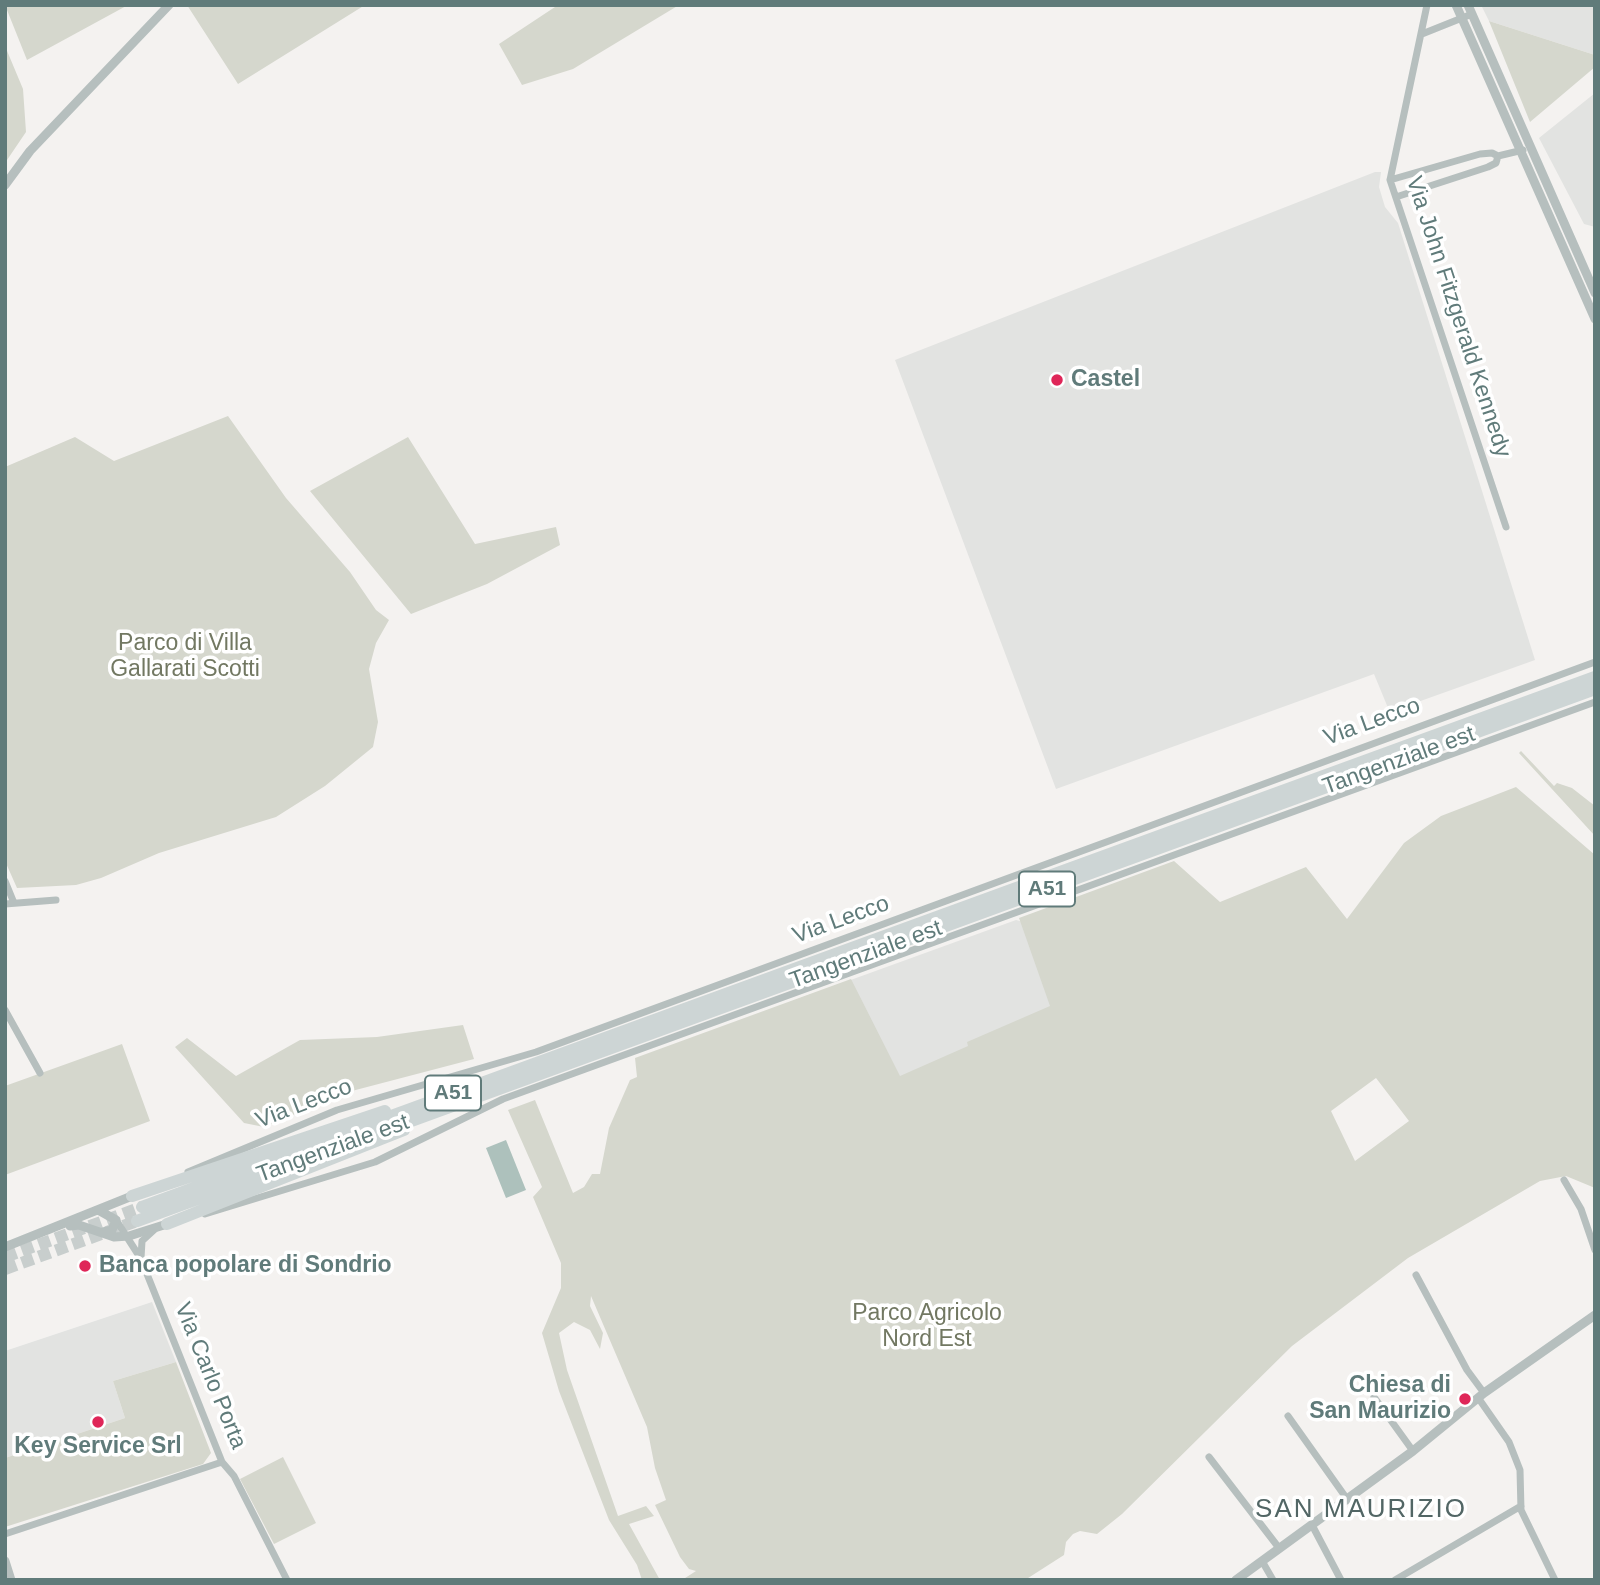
<!DOCTYPE html>
<style>
body{margin:0}
#map{position:relative;width:1600px;height:1585px;overflow:hidden;background:#f4f2f0;font-family:Arial,sans-serif}
canvas{display:block}
.frame{position:absolute;inset:0;border:7px solid #607b7a;pointer-events:none}
</style>
<div id="map">
<canvas width="1600" height="1585"></canvas>
<div class="frame"></div>
</div>
<script>
const c = document.querySelector('canvas').getContext('2d');
c.lineJoin = 'round';
function paint(path, color) {
  c.fillStyle = color;
  c.fill(path, 'evenodd');
}
function toPath(rows) {
  const path = new Path2D();
  for (const r of rows) {
    path.moveTo(r[0], r[1]);
    for (let i = 2; i < r.length; i += 2) path.lineTo(r[i], r[i + 1]);
  }
  return path;
}
function trace(path, color, width, dash) {
  c.strokeStyle = color;
  c.lineWidth = width;
  c.lineCap = dash ? 'butt' : 'round';
  c.setLineDash(dash || []);
  c.stroke(path);
}
function drawText(font, color, halo, rows, align = 'center') {
  c.font = font + ' Arial,sans-serif';
  c.lineWidth = 7;
  c.setLineDash([]);
  c.textBaseline = 'middle';
  c.strokeStyle = halo;
  c.fillStyle = color;
  for (const [text, x, y, turn = 0] of rows) {
    c.save();
    c.translate(x, y);
    c.rotate((+turn || 0) * Math.PI / 180);
    c.textAlign = isNaN(turn) ? turn : align;
    if (halo) c.strokeText(text, 0, 0);
    c.fillText(text, 0, 0);
    c.restore();
  }
}
const built = toPath([
 [1481,5,1595,5,1595,55,1489,21],
 [1595,93,1595,227,1584,224,1539,138],
 [1375,172,1381,172,1379,187,1385,207,1398,223,1535,660,1415,703,1412,714,1393,720,1374,674,1056,789,895,360],
 [1016,920,1035,925,1053,1009,845,1116,779,1006],
 [152,1302,176,1362,113,1381,125,1418,5,1458,5,1351]
]);
const green = toPath([
 [5,5,128,5,27,60],
 [187,5,365,5,238,84],
 [558,5,679,5,573,69,522,85,499,44],
 [1489,21,1595,55,1595,67,1530,122],
 [5,46,23,89,26,132,5,163],
 [228,416,286,498,350,572,376,610,389,620,376,643,369,669,378,722,373,747,325,786,276,817,159,853,101,878,76,885,17,888,5,861,5,467,75,437,114,461],
 [408,437,475,544,556,527,560,545,487,584,411,614,310,491],
 [1521,751,1554,786,1557,783,1572,788,1595,806,1595,836,1519,753],
 [1516,787,1595,855,1595,1188,1566,1176,1540,1181,1408,1258,1292,1346,1122,1514,1097,1534,1080,1531,1073,1534,1066,1542,1064,1555,1025,1580,682,1580,696,1571,689,1569,680,1557,655,1505,666,1500,655,1468,647,1427,591,1296,590,1306,603,1333,600,1349,590,1330,574,1322,559,1333,567,1370,618,1516,646,1506,654,1516,629,1524,660,1580,642,1580,637,1565,609,1520,559,1391,542,1333,561,1288,561,1263,533,1197,542,1187,508,1110,535,1100,573,1193,584,1187,592,1174,600,1174,609,1128,630,1080,637,1077,635,1058,851,979,900,1076,968,1046,967,1042,1050,1006,1019,918,1174,861,1220,902,1306,867,1347,919,1404,843,1441,816],
 [1376,1078,1409,1121,1355,1161,1331,1111],
 [463,1025,474,1059,348,1092,264,1127,244,1123,175,1047,187,1038,236,1076,300,1040,377,1037],
 [122,1044,150,1121,5,1175,5,1086],
 [176,1362,211,1453,203,1464,5,1527,5,1458,125,1418,113,1381],
 [283,1457,316,1523,274,1544,240,1479]
]);
const water = toPath([
 [506,1140,526,1190,506,1198,486,1148]
]);
const motorwayTunnel = toPath([
 [5,1257,142,1207],
 [5,1269,137,1221]
]);
const minor = toPath([
 [1427,5,1390,180,1506,527],
 [1422,34,1472,14],
 [1390,180,1480,154,1492,153,1498,156,1523,150],
 [1396,197,1488,167,1496,163,1498,156],
 [5,881,14,903],
 [5,904,56,900],
 [5,1010,40,1073],
 [188,1172,337,1110,536,1052,1595,662],
 [1564,1180,1581,1209,1595,1250],
 [205,1214,375,1162,503,1099,1595,702],
 [116,1220,141,1259,222,1462,234,1476,287,1580],
 [141,1258,142,1241,154,1230],
 [1416,1275,1467,1370,1484,1393],
 [1374,1397,1413,1451],
 [1479,1399,1509,1442,1520,1470,1521,1510,1555,1580],
 [1288,1416,1347,1499],
 [1209,1457,1279,1548],
 [1312,1525,1341,1580],
 [5,1534,222,1462],
 [1262,1561,1273,1580],
 [1395,1580,1521,1506]
]);
const tertiary = toPath([
 [1456,5,1595,319],
 [1468,5,1595,293],
 [5,185,30,151,169,5],
 [100,1211,116,1220,112,1230,103,1232],
 [70,1226,79,1225,114,1237,129,1236,167,1224],
 [5,1247,132,1196],
 [5,1561,11,1580],
 [1236,1580,1413,1451,1484,1393,1595,1315]
]);
const motorway = toPath([
 [132,1196,385,1111],
 [142,1207,1595,677],
 [137,1221,1595,689],
 [167,1224,404,1130]
]);
const markers = [
 [1057,380,7,"#df2658"],
 [85,1266,7,"#df2658"],
 [1465,1399,7,"#df2658"],
 [98,1422,7,"#df2658"]
];
const shields = [
 [1047,889,56],
 [453,1093,56]
];
const shieldNames = [
 ["A51",1047,889],
 ["A51",453,1093]
];
const streetNames = [
 ["Via John Fitzgerald Kennedy",1458,317,72],
 ["Via Lecco",1372,722,-20],
 ["Tangenziale est",1399,761,-20],
 ["Via Lecco",841,920,-20],
 ["Tangenziale est",866,955,-20],
 ["Via Lecco",304,1104,-21],
 ["Tangenziale est",333,1149,-20],
 ["Via Carlo Porta",210,1376,68]
];
const poiNames = [
 ["Castel",1071,380],
 ["Banca popolare di Sondrio",99,1266],
 ["Chiesa di",1451,1386,"right"],
 ["San Maurizio",1451,1412,"right"],
 ["Key Service Srl",98,1447,"center"]
];
const parkNames = [
 ["Parco di Villa",185,644],
 ["Gallarati Scotti",185,670],
 ["Parco Agricolo",927,1314],
 ["Nord Est",927,1340]
];
const quarterNames = [
 ["SAN MAURIZIO",1361,1510]
];
paint(built, '#e2e3e1');
paint(green, '#d5d7cd');
paint(water, '#adc1bc');
trace(motorwayTunnel, '#c8cecd', 12, [12, 6]);
trace(minor, '#b6bfbe', 7);
trace(tertiary, '#b6bfbe', 9);
trace(motorway, '#cdd5d5', 12);
for (const [x, y, r, color] of markers) {
  const dot = new Path2D();
  dot.arc(x, y, r, 0, 2 * Math.PI);
  c.fillStyle = color;
  c.fill(dot);
  trace(dot, '#fff', 2.5);
}
for (const [x, y, w] of shields) {
  const box = new Path2D();
  box.roundRect(x - w / 2, y - 17.5, w, 35, 5);
  c.fillStyle = '#fff';
  c.fill(box);
  trace(box, '#607b7a', 2);
}
drawText('bold 21px', '#607b7a', null, shieldNames);
drawText('23px', '#607b7a', '#fff', streetNames);
drawText('bold 23px', '#607b7a', '#fff', poiNames, 'left');
drawText('23px', '#727862', '#fff', parkNames);
c.letterSpacing = '2px';
drawText('26px', '#526665', '#fff', quarterNames);
c.letterSpacing = '0px';
</script>
